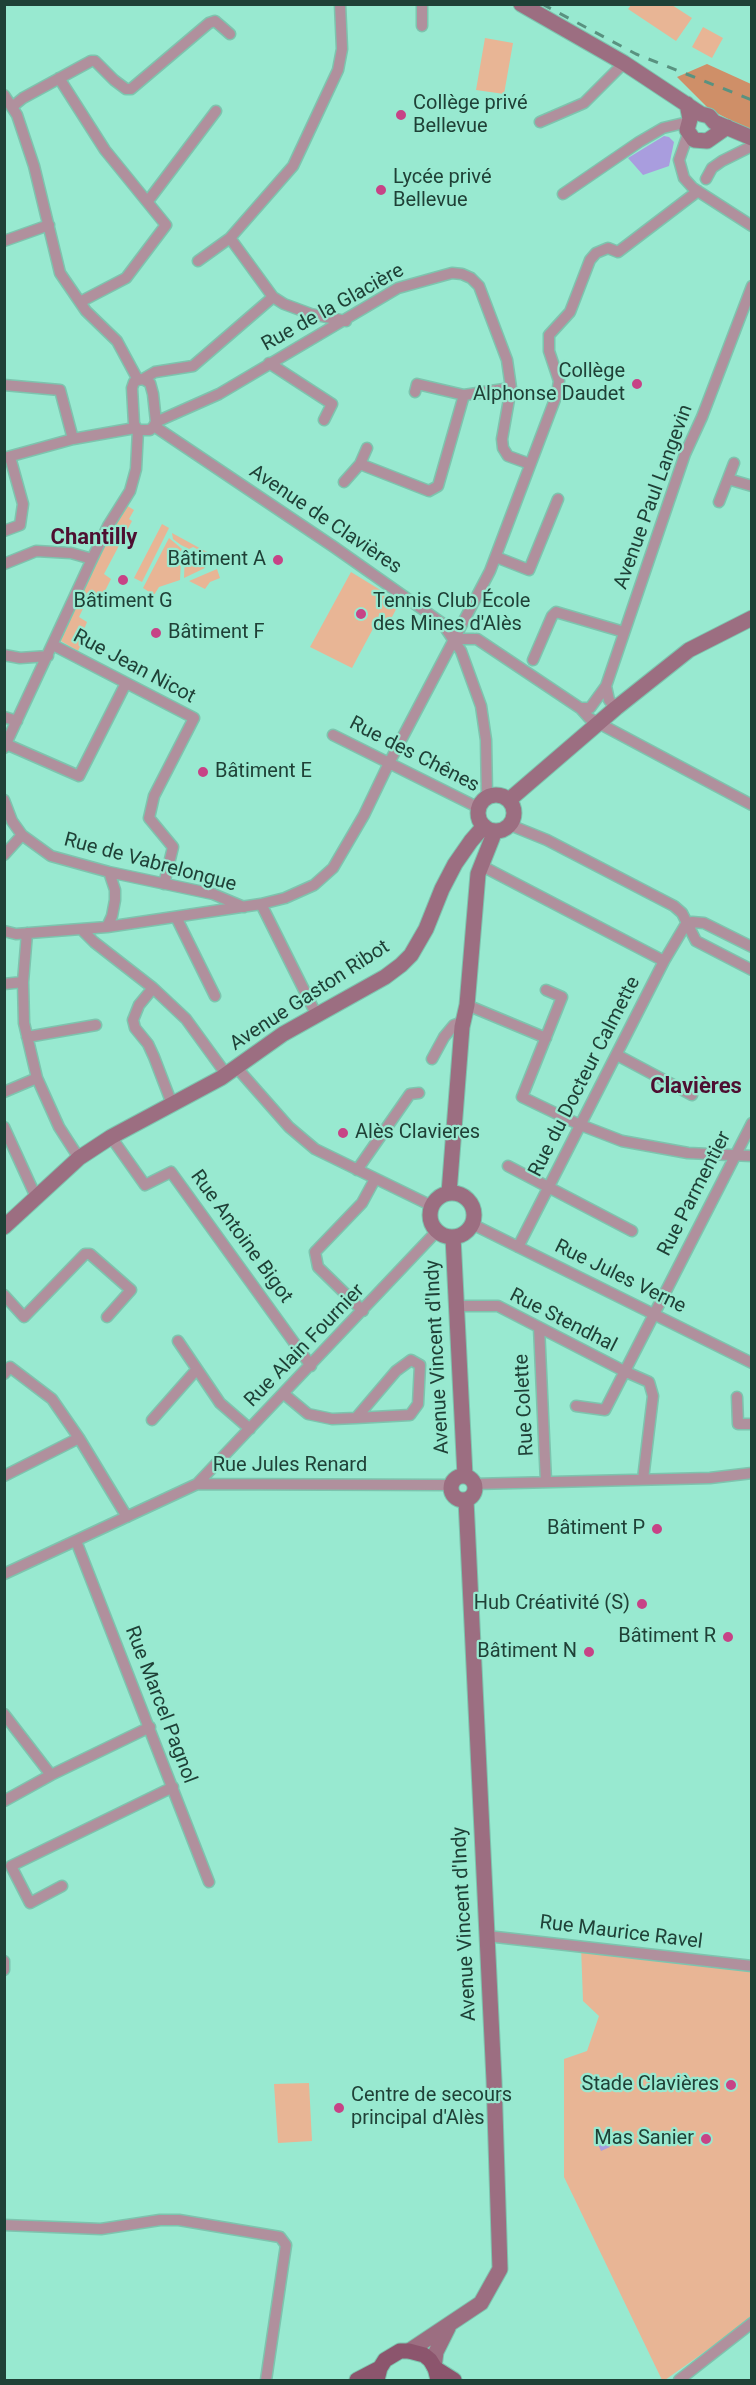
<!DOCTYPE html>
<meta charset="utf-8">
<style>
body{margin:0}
#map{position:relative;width:756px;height:2385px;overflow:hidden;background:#98e9d0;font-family:Roboto,sans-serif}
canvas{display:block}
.frame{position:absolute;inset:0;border:6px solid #1f4137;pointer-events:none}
</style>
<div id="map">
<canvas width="756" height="2385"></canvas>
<div class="frame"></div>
</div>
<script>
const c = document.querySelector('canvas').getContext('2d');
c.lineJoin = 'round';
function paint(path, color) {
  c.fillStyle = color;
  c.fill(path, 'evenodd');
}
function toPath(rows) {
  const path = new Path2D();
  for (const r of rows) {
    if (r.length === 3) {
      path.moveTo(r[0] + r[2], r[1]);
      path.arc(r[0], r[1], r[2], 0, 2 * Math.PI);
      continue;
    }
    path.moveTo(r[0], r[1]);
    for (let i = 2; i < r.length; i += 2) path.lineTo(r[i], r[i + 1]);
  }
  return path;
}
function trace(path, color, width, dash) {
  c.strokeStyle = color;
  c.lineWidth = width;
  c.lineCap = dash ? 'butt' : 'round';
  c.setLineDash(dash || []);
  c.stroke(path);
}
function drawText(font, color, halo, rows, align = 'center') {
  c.font = font + ' Roboto,sans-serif';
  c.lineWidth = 4.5;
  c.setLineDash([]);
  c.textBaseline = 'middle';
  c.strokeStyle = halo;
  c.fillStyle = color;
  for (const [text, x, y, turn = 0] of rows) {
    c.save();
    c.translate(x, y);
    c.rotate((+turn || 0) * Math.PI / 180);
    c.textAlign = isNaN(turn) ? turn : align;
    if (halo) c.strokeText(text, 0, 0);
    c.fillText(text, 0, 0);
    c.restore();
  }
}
const green = toPath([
 [631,5,672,5,692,18,676,41,628,9],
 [703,27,723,38,712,58,692,47],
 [485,38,513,43,504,94,476,90],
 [126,505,134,510,129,519,132,521,104,574,111,579,101,599,90,594,79,617,87,622,83,632,84,638,78,651,61,641,94,565],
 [162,524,169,528,142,582,134,578],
 [172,533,218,558,215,564,201,557,196,552,197,549,193,547,189,549,181,545,173,539],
 [169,538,182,549,178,555,181,560,180,580,159,587,154,595,143,588],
 [185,553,193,554,205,568,184,578],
 [217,569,220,578,210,582,205,589,189,581],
 [351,572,400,602,385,630,375,625,352,668,310,647],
 [581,1946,751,1966,751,2319,665,2380,662,2380,564,2177,564,2059,587,2051,599,2016,583,2001],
 [309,2083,312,2141,278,2143,274,2084]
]);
const forest = toPath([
 [707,64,751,84,751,131,709,109,677,77]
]);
const water = toPath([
 [664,136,669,137,674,142,669,166,643,175,628,158],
 [602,2131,610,2147,601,2151,594,2135]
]);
const street = toPath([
 [422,4,422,26],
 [59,78,105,150,166,225,126,278,80,302],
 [4,95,17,115,34,166,60,273,86,311,117,341,138,380],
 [12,107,23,98,91,61,95,61,114,80,126,89,131,89,209,23,215,21,230,34],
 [540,122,584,103,624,63],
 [688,134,679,160,684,178,693,188,752,226],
 [706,179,712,168,722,161,752,146],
 [563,194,639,142,663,128,688,122],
 [148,201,216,111],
 [230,238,273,297,284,304,311,314,346,321],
 [4,241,49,225],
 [198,261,230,238,293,166,338,70,342,49,340,4],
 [269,363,332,404,324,420],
 [143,379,155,372,193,366,273,297],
 [138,380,134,382,132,388,134,424,138,430,150,430,154,426],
 [138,380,143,379,150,383,153,394,156,422,154,426],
 [4,385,60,390,73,439],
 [415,392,417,384,464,395],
 [156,422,219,394,398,288,452,273,462,274,471,278,479,286,507,360,511,388,502,439,503,448,508,456,530,464],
 [154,426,334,547,442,623,461,651,481,706,486,740,487,797],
 [4,458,73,439,135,428],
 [360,464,429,491,438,486,464,395,511,388],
 [728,479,752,486],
 [344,482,360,464,367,448],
 [719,502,734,463],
 [4,531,20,525,23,504,10,457],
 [496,557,529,570,558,499],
 [4,564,36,551,71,553,92,559],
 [453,639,477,639,580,708,589,718,752,805],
 [53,645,194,718,154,796,149,818,173,847,164,884],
 [4,655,20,658,48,656],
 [533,660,552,616,556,612,624,632],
 [606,686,609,700,616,708],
 [580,708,590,708,606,686,685,454,702,417,752,286],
 [4,717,17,721],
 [333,735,479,808],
 [6,744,79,776,126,683],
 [4,748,92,559,108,526,130,491,136,469,138,430],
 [4,800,12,821,22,835,51,856,109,872,213,894,244,907],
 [510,825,547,840,674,906,682,913,696,941,752,970],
 [4,855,22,835],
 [482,866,664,961],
 [261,904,316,1014],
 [176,917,215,996],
 [686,924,692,922,704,923,752,947],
 [107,927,112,916,115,900,115,890,109,872],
 [81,929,94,942,153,988,186,1019,226,1074],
 [4,931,16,934,107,927,261,904,285,898,314,885,333,868,364,815,389,763,490,571,557,394,559,381,549,351,549,335,570,312,590,260,596,253,608,248,618,252,698,191],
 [27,933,23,982,24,1023,37,1078,59,1127,79,1158],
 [4,984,23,982],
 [153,988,139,1005,133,1020,135,1028,148,1044,154,1057,172,1104],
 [546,990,562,997,522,1097,578,1124,622,1141,688,1153,752,1156],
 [467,1005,546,1038],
 [27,1037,96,1025],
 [617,1055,692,1095],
 [432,1059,444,1037,454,1025,462,1022],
 [237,1068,289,1127,315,1149,432,1206],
 [4,1092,37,1078],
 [4,1127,36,1197],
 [111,1137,145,1185,171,1172,311,1366],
 [508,1166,632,1231],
 [357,1170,410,1094,419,1093],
 [472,1224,752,1363],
 [518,1247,664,961,686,924],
 [4,1295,24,1317,85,1254,90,1254,131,1290,107,1317],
 [457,1306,498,1306,624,1371,649,1382,653,1396,643,1479],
 [363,1311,318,1267,315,1252,362,1203,375,1179],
 [539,1327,546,1482],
 [178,1341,220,1403,250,1429],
 [4,1374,10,1367,52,1399,79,1438,127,1517],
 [284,1394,308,1414,332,1419,356,1418,410,1415,418,1404,420,1365,411,1360,396,1371,356,1418],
 [737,1397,738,1424,752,1424],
 [576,1406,605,1410,752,1123],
 [152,1420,197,1369],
 [4,1476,79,1438],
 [197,1484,437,1231],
 [474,1484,710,1478,752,1473],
 [76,1541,209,1882],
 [4,1574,197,1484,452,1485],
 [4,1714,51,1775],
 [4,1801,51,1775,150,1727],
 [62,1886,30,1903,11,1866,173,1787],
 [487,1936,752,1966],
 [4,1961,4,1970],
 [4,2225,101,2229,160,2220,179,2220,280,2237,286,2245,266,2380],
 [679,2380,752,2323]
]);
const secondary = toPath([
 [521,4,624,63,701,114,709,116,714,122,752,138],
 [687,104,690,119,687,130,694,140,707,141,727,127],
 [496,813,18],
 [509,800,616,708,689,650,752,618],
 [449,1193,462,1027,467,1005,478,874,495,831],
 [452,1215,22],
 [4,1227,79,1158,111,1137,221,1078,283,1034,385,977,401,965,411,955,426,929,442,889,455,864,471,841,484,826],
 [453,1237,465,1476],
 [463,1488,12],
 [409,2351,481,2303,500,2269,494,2080,466,1500],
 [434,2367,436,2352,448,2328]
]);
const primary = toPath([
 [435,2368,454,2380],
 [357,2380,380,2368],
 [377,2380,380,2368,385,2360,400,2351,409,2351,424,2355,430,2360,435,2368,438,2380]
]);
const rail = toPath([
 [542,4,636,54,752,100]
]);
const markers = [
 [401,115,6,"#c74386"],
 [381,190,6,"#c74386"],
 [637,384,6,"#c74386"],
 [278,560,6,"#c74386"],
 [123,580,6,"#c74386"],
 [361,614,6,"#c74386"],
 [156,633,6,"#c74386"],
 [203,772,6,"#c74386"],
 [343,1133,6,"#c74386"],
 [657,1529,6,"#c74386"],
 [642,1604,6,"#c74386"],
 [728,1637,6,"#c74386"],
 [589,1652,6,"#c74386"],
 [731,2085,6,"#c74386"],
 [339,2108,6,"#c74386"],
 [706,2139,6,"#c74386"]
];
const poiNames = [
 ["Collège privé",413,104,"left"],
 ["Bellevue",413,127,"left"],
 ["Lycée privé",393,178,"left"],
 ["Bellevue",393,201,"left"],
 ["Collège",625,372],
 ["Alphonse Daudet",625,395],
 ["Bâtiment A",266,560],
 ["Bâtiment G",123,602,"center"],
 ["Tennis Club École",373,602,"left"],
 ["des Mines d'Alès",373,625,"left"],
 ["Bâtiment F",168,633,"left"],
 ["Bâtiment E",215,772,"left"],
 ["Alès Clavieres",355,1133,"left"],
 ["Bâtiment P",645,1529],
 ["Hub Créativité (S)",630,1604],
 ["Bâtiment R",716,1637],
 ["Bâtiment N",577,1652],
 ["Stade Clavières",719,2085],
 ["Centre de secours",351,2096,"left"],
 ["principal d'Alès",351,2119,"left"],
 ["Mas Sanier",694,2139]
];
const streetNames = [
 ["Rue de la Glacière",333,308,-29],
 ["Avenue Paul Langevin",654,497,-70],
 ["Avenue de Clavières",325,520,34],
 ["Rue Jean Nicot",134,667,28],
 ["Rue des Chênes",414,755,27],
 ["Rue de Vabrelongue",150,863,15],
 ["Avenue Gaston Ribot",310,996,-33],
 ["Rue du Docteur Calmette",585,1077,-63],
 ["Rue Parmentier",695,1194,-63],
 ["Rue Antoine Bigot",241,1237,54],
 ["Rue Jules Verne",620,1277,26],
 ["Rue Stendhal",563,1321,27],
 ["Rue Alain Fournier",305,1346,-46],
 ["Avenue Vincent d'Indy",438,1357,-93],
 ["Rue Colette",525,1405,-93],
 ["Rue Jules Renard",290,1466],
 ["Rue Marcel Pagnol",160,1705,69],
 ["Avenue Vincent d'Indy",465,1924,-93],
 ["Rue Maurice Ravel",621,1933,7]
];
const quarterNames = [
 ["Chantilly",94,538],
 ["Clavières",696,1087]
];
paint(green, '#e8b595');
paint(forest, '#cf8f68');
paint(water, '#a99dde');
trace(street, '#7dc4ae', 13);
trace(secondary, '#7dc4ae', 17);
trace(primary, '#7dc4ae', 17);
trace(street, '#b0909d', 10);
trace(secondary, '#9c6e81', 15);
trace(primary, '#8c556d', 15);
trace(rail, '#599280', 3, [10, 10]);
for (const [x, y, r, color] of markers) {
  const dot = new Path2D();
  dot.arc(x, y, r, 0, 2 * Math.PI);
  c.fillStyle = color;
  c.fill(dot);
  trace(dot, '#98e9d0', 2);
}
drawText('20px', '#1f4137', '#98e9d0', poiNames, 'right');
drawText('20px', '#1f4137', '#98e9d0', streetNames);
drawText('bold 22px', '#4e0f31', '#98e9d0', quarterNames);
</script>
